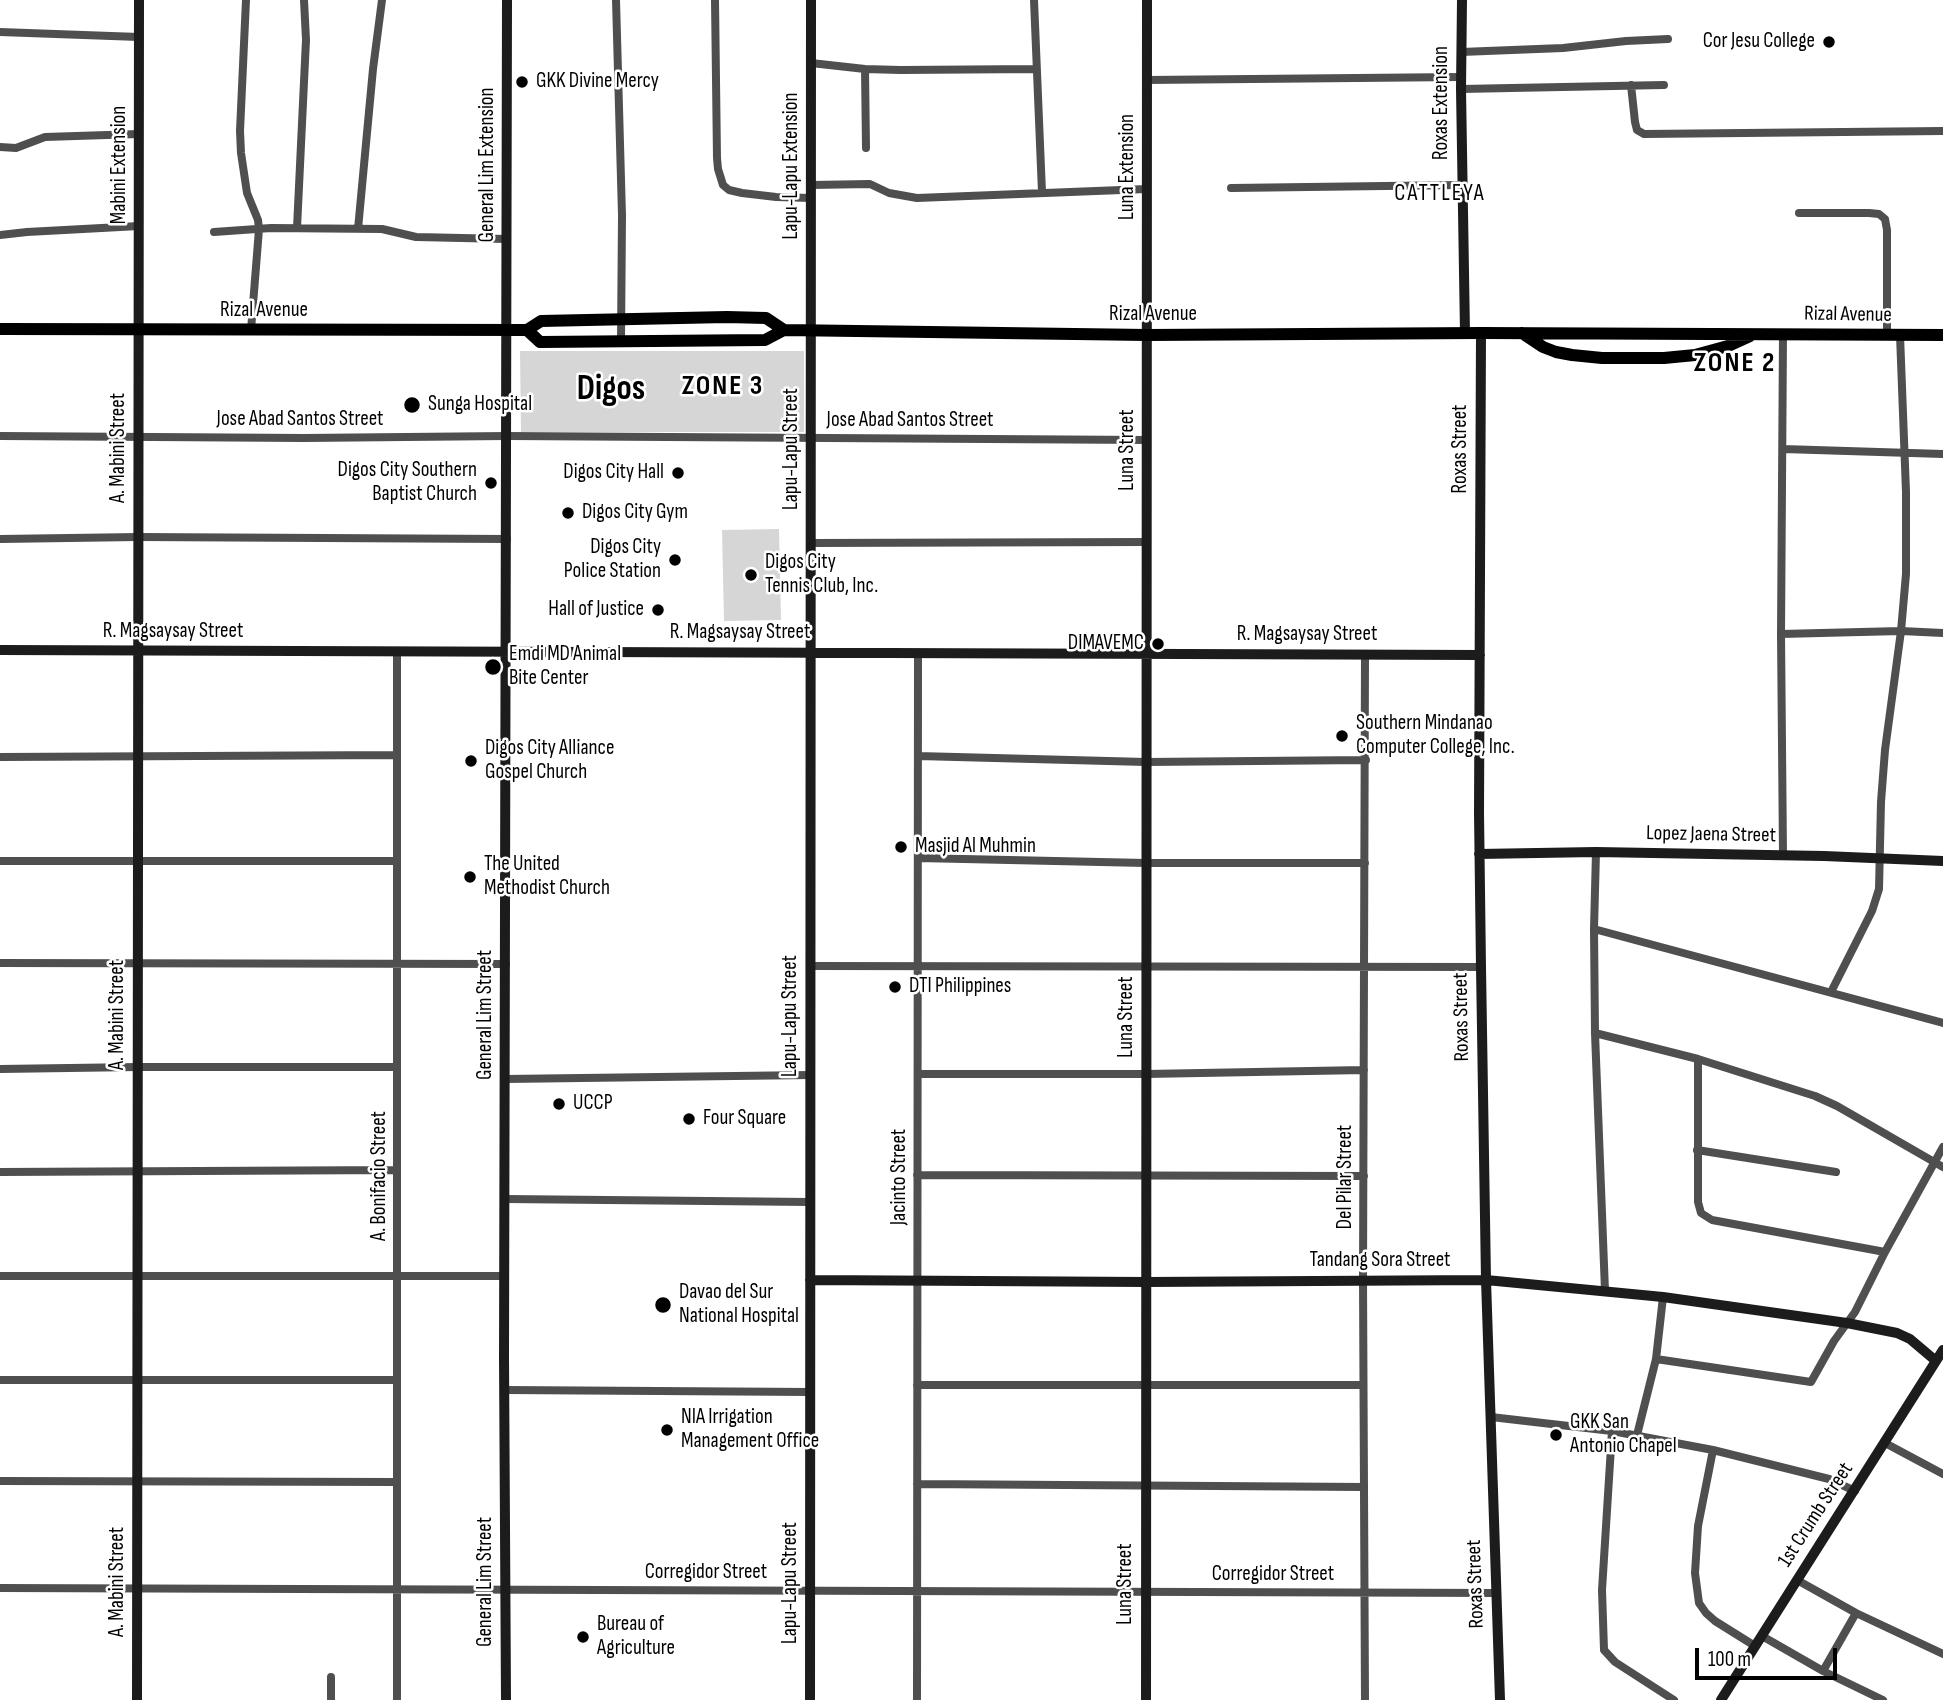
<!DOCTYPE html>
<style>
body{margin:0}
#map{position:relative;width:1943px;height:1700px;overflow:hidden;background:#fff;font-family:"Sofia Sans Condensed",sans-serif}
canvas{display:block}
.scale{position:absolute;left:1695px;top:1648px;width:142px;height:32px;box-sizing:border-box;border:4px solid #000;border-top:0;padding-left:9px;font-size:21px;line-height:24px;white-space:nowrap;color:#000;-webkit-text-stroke:5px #fff;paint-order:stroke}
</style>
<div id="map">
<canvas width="1943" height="1700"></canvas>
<div class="scale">100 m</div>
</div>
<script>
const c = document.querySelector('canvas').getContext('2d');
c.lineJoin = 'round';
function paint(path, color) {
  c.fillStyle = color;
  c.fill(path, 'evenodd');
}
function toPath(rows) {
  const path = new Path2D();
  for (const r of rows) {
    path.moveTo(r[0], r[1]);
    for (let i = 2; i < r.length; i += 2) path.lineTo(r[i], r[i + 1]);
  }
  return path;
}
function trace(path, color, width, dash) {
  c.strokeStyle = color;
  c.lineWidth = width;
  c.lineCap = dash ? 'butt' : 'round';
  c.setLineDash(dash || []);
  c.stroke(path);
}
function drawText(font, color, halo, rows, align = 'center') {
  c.font = font + ' "Sofia Sans Condensed",sans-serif';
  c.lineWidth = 5;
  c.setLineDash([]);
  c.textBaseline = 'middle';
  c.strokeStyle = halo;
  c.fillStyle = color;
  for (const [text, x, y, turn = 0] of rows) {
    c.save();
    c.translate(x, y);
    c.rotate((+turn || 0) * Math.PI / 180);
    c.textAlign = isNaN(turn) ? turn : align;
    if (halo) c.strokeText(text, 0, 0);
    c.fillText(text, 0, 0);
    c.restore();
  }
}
const green = toPath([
 [520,351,804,351,804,432,521,432],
 [779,529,781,620,724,621,722,530]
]);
const street = toPath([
 [246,0,240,131,241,153,247,193,258,220,259,229,251,330],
 [616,0,622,215,621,341],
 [715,0,717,158,718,169,723,185,729,190,742,193,776,197,811,198],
 [1034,0,1042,192],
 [0,32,139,37],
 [1461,52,1563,48,1626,41,1668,39],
 [811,63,865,69,900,70,1036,69],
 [865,69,866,148],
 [1147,80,1461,77],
 [1631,85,1635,122,1637,130,1644,134,1943,131],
 [1461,89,1664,85],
 [0,147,16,148,45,137,139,134],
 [811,185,870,184,889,193,917,198,1147,189],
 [1231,188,1462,185],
 [1799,213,1869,213,1879,214,1885,219,1887,230,1887,335],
 [297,228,306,40,304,0],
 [358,229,373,69,382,0],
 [214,232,271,228,382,229,416,237,507,239],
 [0,235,27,232,139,226],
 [1783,334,1781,634,1783,856],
 [0,436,304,438,507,436,1147,440],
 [1783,449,1943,454],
 [0,539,138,537,507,539],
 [811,543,1147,542],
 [1781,634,1901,631,1943,633],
 [918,756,1146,762,1366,760],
 [0,757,397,755],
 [1596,852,1594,929,1595,1033,1605,1291],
 [918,858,1146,863,1365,863],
 [0,861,397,861],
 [1594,929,1943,1023],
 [0,963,506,964],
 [811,966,1481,967],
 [1831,992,1872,911,1879,889,1881,802,1885,750,1901,631,1906,574,1906,492,1900,335],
 [1595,1033,1698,1059,1815,1096,1837,1106,1943,1167],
 [1698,1059,1698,1202,1701,1213,1712,1220,1885,1252],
 [0,1069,138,1067,397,1067],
 [918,1074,1146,1074,1364,1070],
 [505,1079,811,1075],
 [1697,1150,1836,1172],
 [0,1172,397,1170],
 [917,1175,1364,1176],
 [505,1199,810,1202],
 [0,1276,505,1276],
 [1656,1359,1811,1382,1834,1341,1855,1312,1885,1252,1943,1147],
 [0,1380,397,1380],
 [917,1385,1363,1385],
 [505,1390,810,1392],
 [1491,1417,1612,1431,1713,1450,1829,1479,1855,1491],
 [1612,1431,1602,1590,1604,1650,1615,1662,1674,1700],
 [1637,1435,1656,1359,1663,1297],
 [1885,1443,1943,1474],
 [1713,1450,1698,1526,1695,1573,1699,1603,1706,1613,1715,1621,1755,1646],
 [0,1481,397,1482],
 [917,1484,1364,1487],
 [1797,1580,1856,1613,1943,1654],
 [0,1588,1496,1593],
 [1762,1636,1823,1671,1883,1700],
 [1823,1671,1856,1613],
 [331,1677,331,1700],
 [397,1700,397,652],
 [917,1700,918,653],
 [1365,1700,1363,1280,1365,655]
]);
const secondary = toPath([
 [1462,0,1461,89,1465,333],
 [1481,333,1479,813,1481,967,1486,1280,1500,1700],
 [0,650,1480,655],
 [1479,854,1596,852,1824,856,1943,861],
 [810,1280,1146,1282,1486,1280,1663,1297,1847,1323,1897,1333,1910,1339,1936,1361],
 [137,1700,139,0],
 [506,1700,504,1356,507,0],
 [810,1700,811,0],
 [1146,1700,1147,0],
 [1721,1700,1943,1350]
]);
const primary = toPath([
 [0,329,527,330,541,321,727,317,766,318,784,330],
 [527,330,540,342,765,340,784,330,1147,335,1481,333,1943,335],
 [1522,333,1543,347,1556,352,1572,355,1602,358,1664,358,1695,355,1728,346,1750,336]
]);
const markers = [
 [1829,42,7,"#000"],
 [522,82,7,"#000"],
 [412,405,9,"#000"],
 [678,473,7,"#000"],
 [491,483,7,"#000"],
 [568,513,7,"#000"],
 [675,560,7,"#000"],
 [751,575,7,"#000"],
 [658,610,7,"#000"],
 [1158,644,7,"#000"],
 [493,667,9,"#000"],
 [1342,736,7,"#000"],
 [471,761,7,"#000"],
 [901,847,7,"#000"],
 [470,877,7,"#000"],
 [895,987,7,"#000"],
 [559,1104,7,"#000"],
 [689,1119,7,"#000"],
 [663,1305,9,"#000"],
 [667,1430,7,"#000"],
 [1556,1435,7,"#000"],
 [583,1637,7,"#000"]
];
const poiNames = [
 ["Cor Jesu College",1815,42,"right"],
 ["GKK Divine Mercy",536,82],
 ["Sunga Hospital",428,405],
 ["Digos City Southern",477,471,"right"],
 ["Baptist Church",477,495,"right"],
 ["Digos City Hall",664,473,"right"],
 ["Digos City Gym",582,513],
 ["Digos City",661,548,"right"],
 ["Police Station",661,572,"right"],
 ["Digos City",765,563],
 ["Tennis Club, Inc.",765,587],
 ["Hall of Justice",644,610,"right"],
 ["DIMAVEMC",1144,644,"right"],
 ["Emdi MD Animal",509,655],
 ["Bite Center",509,679],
 ["Southern Mindanao",1356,724],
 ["Computer College, Inc.",1356,748],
 ["Digos City Alliance",485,749],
 ["Gospel Church",485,773],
 ["Masjid Al Muhmin",915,847],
 ["The United",484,865],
 ["Methodist Church",484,889],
 ["DTI Philippines",909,987],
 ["UCCP",573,1104],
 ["Four Square",703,1119],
 ["Davao del Sur",679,1293],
 ["National Hospital",679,1317],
 ["NIA Irrigation",681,1418],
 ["Management Office",681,1442],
 ["GKK San",1570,1423],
 ["Antonio Chapel",1570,1447],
 ["Bureau of",597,1625],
 ["Agriculture",597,1649]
];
const streetNames = [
 ["Roxas Extension",1442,103,-90],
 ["Mabini Extension",120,165,-90],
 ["General Lim Extension",488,165,-90],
 ["Lapu-Lapu Extension",792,166,-90],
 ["Luna Extension",1128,167,-90],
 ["Rizal Avenue",264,311],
 ["Rizal Avenue",1153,315],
 ["Rizal Avenue",1848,315,1],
 ["Jose Abad Santos Street",300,420],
 ["Jose Abad Santos Street",910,421],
 ["A. Mabini Street",119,448,-90],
 ["Lapu-Lapu Street",792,449,-90],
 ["Roxas Street",1461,449,-90],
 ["Luna Street",1128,450,-90],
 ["R. Magsaysay Street",173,632],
 ["R. Magsaysay Street",740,633],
 ["R. Magsaysay Street",1307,635],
 ["Lopez Jaena Street",1711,835,1],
 ["A. Mabini Street",118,1015,-90],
 ["General Lim Street",486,1015,-90],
 ["Lapu-Lapu Street",791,1016,-90],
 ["Luna Street",1127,1017,-90],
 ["Roxas Street",1462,1017,-91],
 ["A. Bonifacio Street",380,1176,-90],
 ["Jacinto Street",900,1177,-90],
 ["Del Pilar Street",1346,1177,-90],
 ["Tandang Sora Street",1380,1261],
 ["1st Crumb Street",1816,1515,-57],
 ["Corregidor Street",706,1573],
 ["Corregidor Street",1273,1575],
 ["A. Mabini Street",118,1582,-90],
 ["General Lim Street",486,1582,-90],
 ["Lapu-Lapu Street",791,1583,-90],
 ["Luna Street",1126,1584,-90],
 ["Roxas Street",1476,1584,-92]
];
const neighbourhoodNames = [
 ["CATTLEYA",1440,194]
];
const districtNames = [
 ["ZONE 2",1735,364],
 ["ZONE 3",723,387]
];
const townNames = [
 ["Digos",611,390]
];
paint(green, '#d6d6d6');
trace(street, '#4f4f4f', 8);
trace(secondary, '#1c1c1c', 10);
trace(primary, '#000', 12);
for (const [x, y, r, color] of markers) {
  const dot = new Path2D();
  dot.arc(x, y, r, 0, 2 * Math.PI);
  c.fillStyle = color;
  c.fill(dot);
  trace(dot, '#fff', 2.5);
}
drawText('21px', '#000', '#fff', poiNames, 'left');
drawText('21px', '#000', '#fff', streetNames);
c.letterSpacing = '2px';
drawText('23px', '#000', '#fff', neighbourhoodNames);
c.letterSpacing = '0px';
c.letterSpacing = '2px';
drawText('bold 28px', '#000', '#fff', districtNames);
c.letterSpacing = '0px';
drawText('bold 35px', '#000', '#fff', townNames);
</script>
